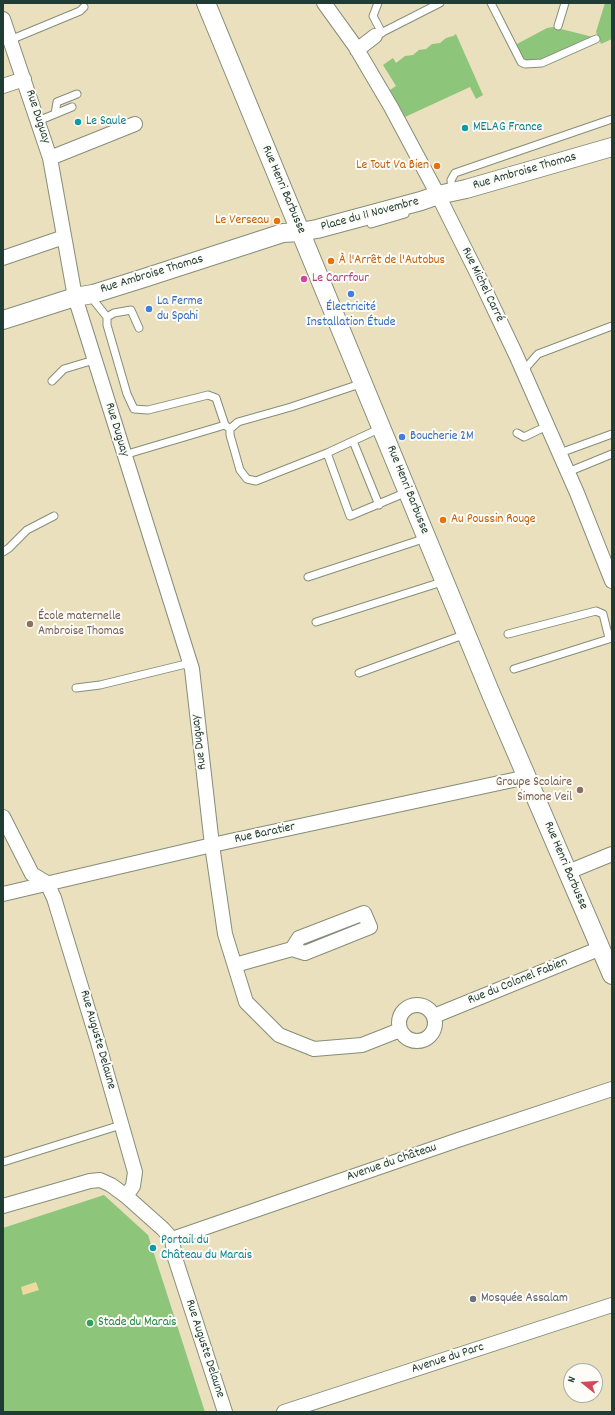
<!DOCTYPE html>
<meta charset="utf-8">
<style>
body{margin:0}
#map{position:relative;width:615px;height:1415px;overflow:hidden;background:#eae0bd;font-family:Dekko,sans-serif}
canvas{display:block}
.frame{position:absolute;inset:0;border:4px solid #1f3d34;pointer-events:none}
.north{position:absolute;left:563px;top:1363px;width:40px;height:40px;box-sizing:border-box;background:#fdfcf7;border:1px solid #a4b0a9;border-radius:50%;rotate:287deg;font-size:11px;font-weight:700;line-height:16px;text-align:center;color:#1f3d34}
.north::after{content:'';display:block;margin:auto;width:14px;height:18px;background:#d1495b;clip-path:polygon(50% 0,100% 100%,50% 72%,0 100%)}
</style>
<div id="map">
<canvas width="615" height="1415"></canvas>
<div class="frame"></div>
<div class="north">N</div>
</div>
<script>
const c = document.querySelector('canvas').getContext('2d');
c.lineJoin = 'round';
function paint(path, color) {
  c.fillStyle = color;
  c.fill(path, 'evenodd');
}
function toPath(rows) {
  const path = new Path2D();
  for (const r of rows) {
    if (r.length === 3) {
      path.moveTo(r[0] + r[2], r[1]);
      path.arc(r[0], r[1], r[2], 0, 2 * Math.PI);
      continue;
    }
    path.moveTo(r[0], r[1]);
    for (let i = 2; i < r.length; i += 2) path.lineTo(r[i], r[i + 1]);
  }
  return path;
}
function trace(path, color, width, dash) {
  c.strokeStyle = color;
  c.lineWidth = width;
  c.lineCap = dash ? 'butt' : 'round';
  c.setLineDash(dash || []);
  c.stroke(path);
}
function drawText(font, color, halo, rows, align = 'center') {
  c.font = font + ' Dekko,sans-serif';
  c.lineWidth = 4;
  c.setLineDash([]);
  c.textBaseline = 'middle';
  c.strokeStyle = halo;
  c.fillStyle = color;
  for (const [text, x, y, turn = 0] of rows) {
    c.save();
    c.translate(x, y);
    c.rotate((+turn || 0) * Math.PI / 180);
    c.textAlign = isNaN(turn) ? turn : align;
    if (halo) c.strokeText(text, 0, 0);
    c.fillText(text, 0, 0);
    c.restore();
  }
}
const green = toPath([
 [605,3,612,3,612,39,601,44,596,32],
 [553,27,593,37,540,60,532,61,525,60,522,57,515,45,547,28],
 [456,34,483,95,476,99,470,87,405,117,390,90,396,86,383,65,393,58,396,63,405,56,413,55,419,50,426,49,432,44,440,43,446,38,453,36],
 [104,1195,148,1235,205,1412,3,1412,3,1228]
]);
const sand = toPath([
 [36,1282,39,1290,23,1295,21,1287]
]);
const service = toPath([
 [378,3,373,16,382,33],
 [491,3,521,62,525,64,542,63,596,39],
 [558,26,565,3],
 [375,36,440,3],
 [10,40,80,11,84,7],
 [55,114,57,102,77,94],
 [38,121,72,107],
 [452,192,451,180,455,173,612,119],
 [371,224,405,214],
 [93,294,95,302,107,317],
 [139,328,131,310,114,313,107,317,107,325,127,394,134,409,148,410,208,395,216,398,225,425,230,429,230,435,240,470,247,479,256,481,327,453,381,428],
 [523,371,538,354,612,326],
 [52,381,64,369,94,360],
 [230,429,238,422,291,407,363,383],
 [517,433,524,437,547,426],
 [353,441,379,505],
 [327,453,350,516,407,492],
 [560,453,612,434],
 [124,455,225,425],
 [568,472,612,454],
 [3,552,9,548,27,530,54,516],
 [308,577,426,538],
 [316,622,445,581],
 [508,634,596,611,603,614,609,638],
 [514,669,612,638],
 [359,673,466,634],
 [76,688,100,685,190,663],
 [3,1162,121,1125]
]);
const minor = toPath([
 [324,3,355,46,391,107,438,195,478,275,516,355,577,493,612,581],
 [3,19,50,158,75,297,192,669,212,845,225,934,246,1002,279,1035,314,1049,362,1045,400,1030],
 [357,50,375,36],
 [3,86,24,79],
 [50,158,135,124],
 [3,258,64,237],
 [3,817,32,874,47,883,54,898,97,1039,135,1172,133,1186,126,1196],
 [568,872,612,854],
 [3,894,212,845,527,777],
 [235,965,292,949,305,953,370,927,364,913,299,938,292,949],
 [417,1023,18],
 [434,1016,601,948],
 [3,1206,90,1181,100,1180,111,1185,126,1196,163,1229,172,1239],
 [172,1239,458,1140,612,1089],
 [172,1239,175,1258,225,1412],
 [284,1412,612,1305]
]);
const tertiary = toPath([
 [206,3,491,694,612,975],
 [3,320,75,297,93,294,141,279,283,233,300,232,317,229,421,201,438,195,466,189,612,147]
]);
const markers = [
 [78,122,4,"#0f9aa8"],
 [465,128,4,"#0f9aa8"],
 [437,166,4,"#e8710a"],
 [277,221,4,"#e8710a"],
 [331,261,4,"#e8710a"],
 [304,279,4,"#d1479c"],
 [351,294,4,"#3f7fe0"],
 [149,309,4,"#3f7fe0"],
 [402,437,4,"#3f7fe0"],
 [443,520,4,"#e8710a"],
 [30,624,4,"#8d6e63"],
 [580,790,4,"#8d6e63"],
 [153,1248,4,"#0f9aa8"],
 [473,1299,4,"#6b7280"],
 [90,1323,4,"#2e9e5b"]
];
const streetNames = [
 ["Rue Duguay",37,117,72],
 ["Rue Ambroise Thomas",525,172,-16],
 ["Rue Henri Barbusse",283,190,67],
 ["Place du 11 Novembre",370,215,-15],
 ["Rue Ambroise Thomas",152,275,-17],
 ["Rue Michel Carré",482,285,64],
 ["Rue Duguay",116,430,73],
 ["Rue Henri Barbusse",407,490,68],
 ["Rue Duguay",200,742,-97],
 ["Rue Baratier",265,834,-12],
 ["Rue Henri Barbusse",565,866,67],
 ["Rue du Colonel Fabien",518,982,-22],
 ["Rue Auguste Delaune",97,1040,74],
 ["Avenue du Château",392,1163,-19],
 ["Rue Auguste Delaune",204,1349,72],
 ["Avenue du Parc",448,1359,-18]
];
const cultureNames = [
 ["Le Saule",86,122],
 ["MELAG France",473,128],
 ["Portail du",161,1241],
 ["Château du Marais",161,1256]
];
const foodNames = [
 ["Le Tout Va Bien",429,166],
 ["Le Verseau",269,221],
 ["À l'Arrêt de l'Autobus",339,261,"left"],
 ["Au Poussin Rouge",451,520,"left"]
];
const hotelNames = [
 ["Le Carrfour",312,279]
];
const shopNames = [
 ["La Ferme",157,302],
 ["du Spahi",157,317],
 ["Électricité",351,308,"center"],
 ["Installation Étude",351,323,"center"],
 ["Boucherie 2M",410,437]
];
const educationNames = [
 ["École maternelle",38,617],
 ["Ambroise Thomas",38,632],
 ["Groupe Scolaire",572,783,"right"],
 ["Simone Veil",572,798,"right"]
];
const worshipNames = [
 ["Mosquée Assalam",481,1299]
];
const leisureNames = [
 ["Stade du Marais",98,1323]
];
paint(green, '#8dc67b');
paint(sand, '#eeda9e');
trace(service, '#848e78', 9);
trace(minor, '#848e78', 16);
trace(tertiary, '#848e78', 20);
trace(service, '#fff', 7);
trace(minor, '#fff', 14);
trace(tertiary, '#fff', 18);
for (const [x, y, r, color] of markers) {
  const dot = new Path2D();
  dot.arc(x, y, r, 0, 2 * Math.PI);
  c.fillStyle = color;
  c.fill(dot);
  trace(dot, '#fdfcf7', 1.5);
}
drawText('13px', '#1f3d34', '#fdfcf7', streetNames);
drawText('13px', '#0d838f', '#fdfcf7', cultureNames, 'left');
drawText('13px', '#c56008', '#fdfcf7', foodNames, 'right');
drawText('13px', '#b23c85', '#fdfcf7', hotelNames, 'left');
drawText('13px', '#366cbe', '#fdfcf7', shopNames, 'left');
drawText('13px', '#785e54', '#fdfcf7', educationNames, 'left');
drawText('13px', '#5b616d', '#fdfcf7', worshipNames, 'left');
drawText('13px', '#27864d', '#fdfcf7', leisureNames, 'left');
</script>
